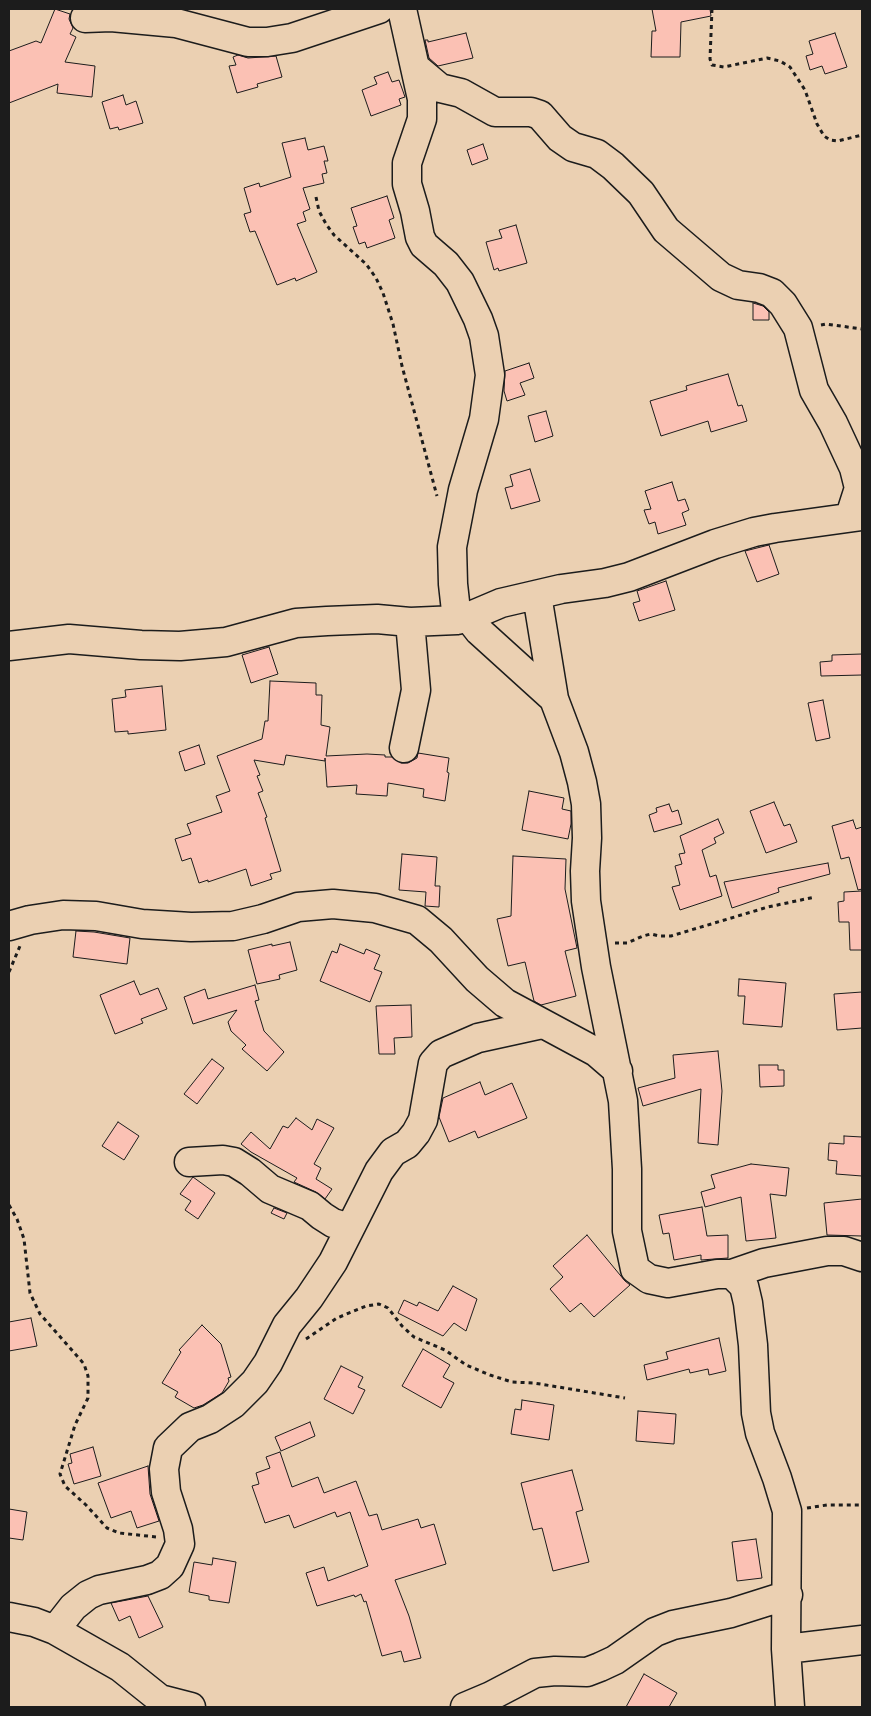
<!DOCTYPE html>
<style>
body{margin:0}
#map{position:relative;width:871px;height:1716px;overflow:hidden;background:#ebd0b2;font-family:"Comic Neue",sans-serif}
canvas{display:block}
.frame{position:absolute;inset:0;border:10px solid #1c1c1c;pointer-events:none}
</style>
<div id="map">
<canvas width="871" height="1716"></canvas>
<div class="frame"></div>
</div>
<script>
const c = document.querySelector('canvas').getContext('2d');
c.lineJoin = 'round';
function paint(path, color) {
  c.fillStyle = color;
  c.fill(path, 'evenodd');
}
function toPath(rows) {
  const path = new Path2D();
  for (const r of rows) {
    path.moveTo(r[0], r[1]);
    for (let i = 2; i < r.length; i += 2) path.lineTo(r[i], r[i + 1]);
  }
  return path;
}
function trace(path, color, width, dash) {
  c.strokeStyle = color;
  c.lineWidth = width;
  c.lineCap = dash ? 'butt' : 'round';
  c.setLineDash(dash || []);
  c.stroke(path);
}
const building = toPath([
 [55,9,70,14,69,19,73,28,70,34,76,37,65,62,95,66,92,97,57,93,58,84,9,103,9,51,36,41,41,43,55,9],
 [652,9,710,9,711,16,681,22,680,57,651,57,652,31,656,31,652,9],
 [466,33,473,58,438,66,429,58,425,40,428,40,428,42,466,33],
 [835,33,847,67,825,74,822,66,810,70,806,56,813,54,809,41,835,33],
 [238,55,248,58,276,56,282,77,257,84,258,87,237,93,229,66,236,65,233,57,238,55],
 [388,72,392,82,399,80,405,97,399,99,401,105,371,116,362,90,377,84,374,77,388,72],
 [123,95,126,105,136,101,143,123,119,130,118,127,110,129,102,102,123,95],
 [305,138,308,150,324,146,328,161,324,161,327,173,322,174,324,183,303,188,310,209,303,212,306,221,297,224,317,272,296,281,295,278,277,285,255,231,250,232,244,214,251,212,244,188,259,183,260,187,291,177,282,143,305,138],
 [483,144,488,159,472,165,467,150,483,144],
 [387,196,394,218,389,220,395,238,367,248,365,242,359,244,353,227,357,226,351,208,387,196],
 [516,225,527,263,499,271,498,268,494,270,486,242,502,238,499,230,516,225],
 [753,303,763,306,769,312,769,320,753,320,753,303],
 [529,363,534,378,520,383,525,395,507,401,504,391,505,371,529,363],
 [728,374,738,406,742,405,747,421,711,432,708,421,661,436,650,401,687,390,686,386,728,374],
 [546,411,553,436,535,442,528,416,546,411],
 [530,469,540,501,511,509,505,488,513,486,510,475,530,469],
 [672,482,678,501,685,499,689,510,682,513,686,525,658,534,655,522,649,524,644,510,651,509,645,491,672,482],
 [769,545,779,574,757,582,745,551,769,545],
 [666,581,675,610,639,621,633,603,640,601,637,591,666,581],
 [269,647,278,674,251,683,242,655,269,647],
 [862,654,862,675,821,676,820,662,832,661,832,655,862,654],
 [270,681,316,683,316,695,322,695,321,725,330,727,326,756,367,754,385,755,385,757,392,757,401,763,408,763,417,758,418,753,449,758,447,772,449,773,445,801,423,797,424,789,388,783,387,796,356,794,357,785,327,787,325,758,325,761,286,755,284,765,254,760,260,775,257,776,263,791,258,793,267,817,265,818,281,871,270,874,272,879,251,886,246,869,208,882,208,880,199,883,191,858,182,861,175,839,191,834,187,824,222,812,216,796,230,791,217,756,262,739,265,721,268,721,270,681],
 [162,686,166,730,128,734,128,731,115,732,112,699,126,697,125,690,162,686],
 [823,700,830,738,816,741,808,703,823,700],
 [199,745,205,764,185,771,179,752,199,745],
 [529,791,564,798,562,809,571,811,571,824,568,839,522,830,529,791],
 [774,802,784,826,790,824,797,842,766,853,750,811,774,802],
 [669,804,672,812,678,810,682,824,654,832,649,815,657,812,656,808,669,804],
 [718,819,724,833,714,838,716,843,702,850,710,877,716,875,722,896,680,910,672,887,680,885,675,866,682,864,679,854,685,853,680,836,718,819],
 [853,820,856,829,862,827,862,889,858,890,849,857,841,859,832,826,853,820],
 [402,854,437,857,435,886,440,886,439,907,425,906,426,892,399,890,402,854],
 [513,856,566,859,565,889,577,948,565,951,576,996,541,1005,534,1001,525,962,508,966,497,919,511,916,513,856],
 [828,863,830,874,778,888,779,892,732,908,724,882,828,863],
 [862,891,862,950,850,950,849,922,839,922,838,902,844,901,844,892,862,891],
 [76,931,94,932,130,938,127,964,73,957,76,931],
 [290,942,297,970,279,975,280,979,257,984,248,950,272,944,272,946,290,942],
 [340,944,364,954,366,949,380,955,374,969,382,972,370,1002,320,981,332,951,337,953,340,944],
 [739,979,786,983,782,1027,743,1024,745,996,738,996,739,979],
 [134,981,140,995,158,988,167,1009,141,1019,143,1023,115,1034,100,995,134,981],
 [255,985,259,1000,255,1001,264,1031,284,1052,267,1071,242,1049,246,1045,231,1031,228,1022,237,1010,193,1024,184,997,205,989,208,999,255,985],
 [862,992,862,1028,837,1030,834,994,862,992],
 [411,1005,412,1037,394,1038,395,1054,379,1054,376,1006,411,1005],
 [718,1051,722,1091,718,1145,698,1143,701,1089,643,1106,638,1088,675,1078,673,1055,718,1051],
 [212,1059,224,1068,197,1104,184,1094,212,1059],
 [759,1065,778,1065,778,1070,784,1070,784,1086,760,1087,759,1065],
 [480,1082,485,1095,512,1083,527,1118,478,1138,475,1131,449,1142,439,1117,443,1098,480,1082],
 [296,1118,312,1130,317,1119,334,1128,314,1164,321,1168,316,1179,332,1189,325,1199,316,1192,294,1182,297,1178,251,1152,241,1144,251,1132,270,1149,283,1126,288,1128,296,1118],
 [118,1122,139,1136,124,1160,102,1146,118,1122],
 [844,1136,862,1137,862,1176,836,1174,837,1161,828,1160,829,1143,844,1144,844,1136],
 [751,1164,789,1168,786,1196,770,1194,776,1238,746,1241,741,1197,705,1207,701,1192,715,1188,711,1175,751,1164],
 [193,1177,215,1193,198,1219,185,1210,191,1201,180,1194,193,1177],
 [862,1199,862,1236,827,1235,824,1203,862,1199],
 [702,1207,707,1236,728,1235,728,1258,701,1260,701,1255,674,1260,669,1233,663,1234,659,1215,702,1207],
 [274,1208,287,1213,284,1219,271,1213,274,1208],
 [587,1235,625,1281,630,1285,594,1317,581,1303,570,1312,550,1289,563,1277,553,1266,587,1235],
 [453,1286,477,1299,466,1331,454,1323,443,1336,398,1313,404,1300,417,1306,419,1302,438,1311,453,1286],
 [31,1318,37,1346,9,1351,9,1322,31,1318],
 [202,1325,221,1344,231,1377,228,1378,229,1381,222,1393,203,1405,194,1408,175,1397,178,1392,162,1383,181,1352,179,1350,202,1325],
 [719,1338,726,1371,709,1375,708,1369,690,1373,689,1369,647,1380,644,1365,668,1359,666,1352,719,1338],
 [423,1349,450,1365,443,1377,454,1383,441,1408,402,1386,423,1349],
 [341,1366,363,1377,358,1387,365,1390,353,1414,324,1399,341,1366],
 [522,1400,554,1405,549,1440,511,1434,515,1409,521,1410,522,1400],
 [638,1411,676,1414,674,1444,636,1441,638,1411],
 [310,1422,315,1436,281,1451,275,1437,310,1422],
 [93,1447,101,1476,74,1484,68,1464,72,1463,70,1454,93,1447],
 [280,1452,292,1487,318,1477,324,1493,356,1481,369,1516,377,1514,382,1530,418,1519,421,1528,434,1524,446,1564,395,1580,409,1616,421,1658,404,1662,401,1651,382,1656,366,1601,364,1602,361,1594,355,1597,354,1595,317,1606,306,1573,324,1567,328,1581,368,1566,350,1512,337,1517,335,1512,294,1528,289,1515,265,1523,252,1486,259,1484,256,1473,270,1468,266,1457,280,1452],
 [148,1466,150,1494,159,1521,137,1528,131,1511,111,1518,98,1483,148,1466],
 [572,1470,583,1510,576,1512,589,1562,553,1571,542,1528,533,1530,521,1483,572,1470],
 [9,1509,27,1512,23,1540,9,1538,9,1509],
 [756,1539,762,1578,737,1581,732,1542,756,1539],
 [213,1558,236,1562,229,1603,209,1600,209,1596,189,1592,194,1562,212,1565,213,1558],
 [148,1596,163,1627,139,1638,130,1616,119,1621,111,1603,148,1596],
 [644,1674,677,1693,669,1707,626,1707,644,1674]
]);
const path = toPath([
 [712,9,710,59,712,65,724,67,767,58,780,61,790,67,805,90,817,124,824,136,830,140,838,141,862,135],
 [316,197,319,211,326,224,334,235,366,264,376,278,383,293,393,324,402,366,437,496],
 [821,325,826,324,862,329],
 [615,943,627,943,643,936,651,934,659,936,671,936,768,907,815,897],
 [9,972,20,946],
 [9,1205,17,1219,24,1239,30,1293,40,1314,84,1364,88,1376,88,1398,75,1425,60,1474,65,1486,86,1505,107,1528,119,1533,157,1537],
 [306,1339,337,1318,366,1306,379,1304,388,1308,402,1326,414,1337,445,1350,466,1365,490,1375,512,1382,534,1383,625,1398],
 [807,1508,827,1505,862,1505]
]);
const minor = toPath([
 [402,9,422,99,422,119,407,163,407,184,415,211,420,237,424,245,446,264,460,282,478,319,484,336,490,375,484,419,463,490,452,547,453,584,457,620],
 [85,18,111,17,176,23,248,42,267,42,292,38,379,9],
 [415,67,440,88,461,93,495,112,531,112,540,115,560,138,573,147,597,154,613,166,641,193,666,230,721,277,738,285,759,288,772,293,783,304,798,328,814,390,833,423,854,468,859,488,850,516],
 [537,595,554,699,574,752,582,782,586,804,587,838,585,871,586,901,596,967,623,1101,627,1169,627,1231,635,1269,649,1279,668,1283,717,1274,732,1274,744,1286,748,1303,753,1345,756,1413,760,1433,777,1478,787,1511,786,1649,790,1707],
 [468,617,479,631,554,699],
 [9,646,69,639,141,645,180,646,226,642,296,623,327,621,377,619,410,622,457,620,468,617,501,603,561,589,605,583,629,577,715,544,754,532,775,528,862,516],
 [404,748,416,690,410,622],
 [9,926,30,920,63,915,96,916,142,924,191,927,233,926,263,919,298,907,333,904,375,908,417,920,441,940,477,979,505,1003,596,1052,618,1071],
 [189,1162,223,1160,234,1162,250,1172,270,1189,310,1206,322,1216,333,1223,350,1228],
 [732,1274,764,1263,827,1251,844,1251,862,1257],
 [9,1617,34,1622,55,1630,120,1667,160,1699,191,1707],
 [55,1630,73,1607,88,1595,99,1590,147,1580,160,1575,170,1566,180,1544,178,1529,166,1492,164,1469,168,1448,190,1427,210,1419,233,1404,255,1382,268,1363,287,1325,309,1298,333,1262,379,1171,393,1152,407,1144,416,1133,423,1120,433,1063,441,1054,478,1038,542,1024],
 [786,1649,862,1640],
 [465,1707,491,1696,535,1673,555,1671,587,1672,600,1667,615,1660,655,1632,673,1625,731,1613,788,1595]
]);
paint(building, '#fbc1b4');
trace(building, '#1c1c1c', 1);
trace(minor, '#1c1c1c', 31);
trace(path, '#1c1c1c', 3, [4, 4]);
trace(minor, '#ebd0b2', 28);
</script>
